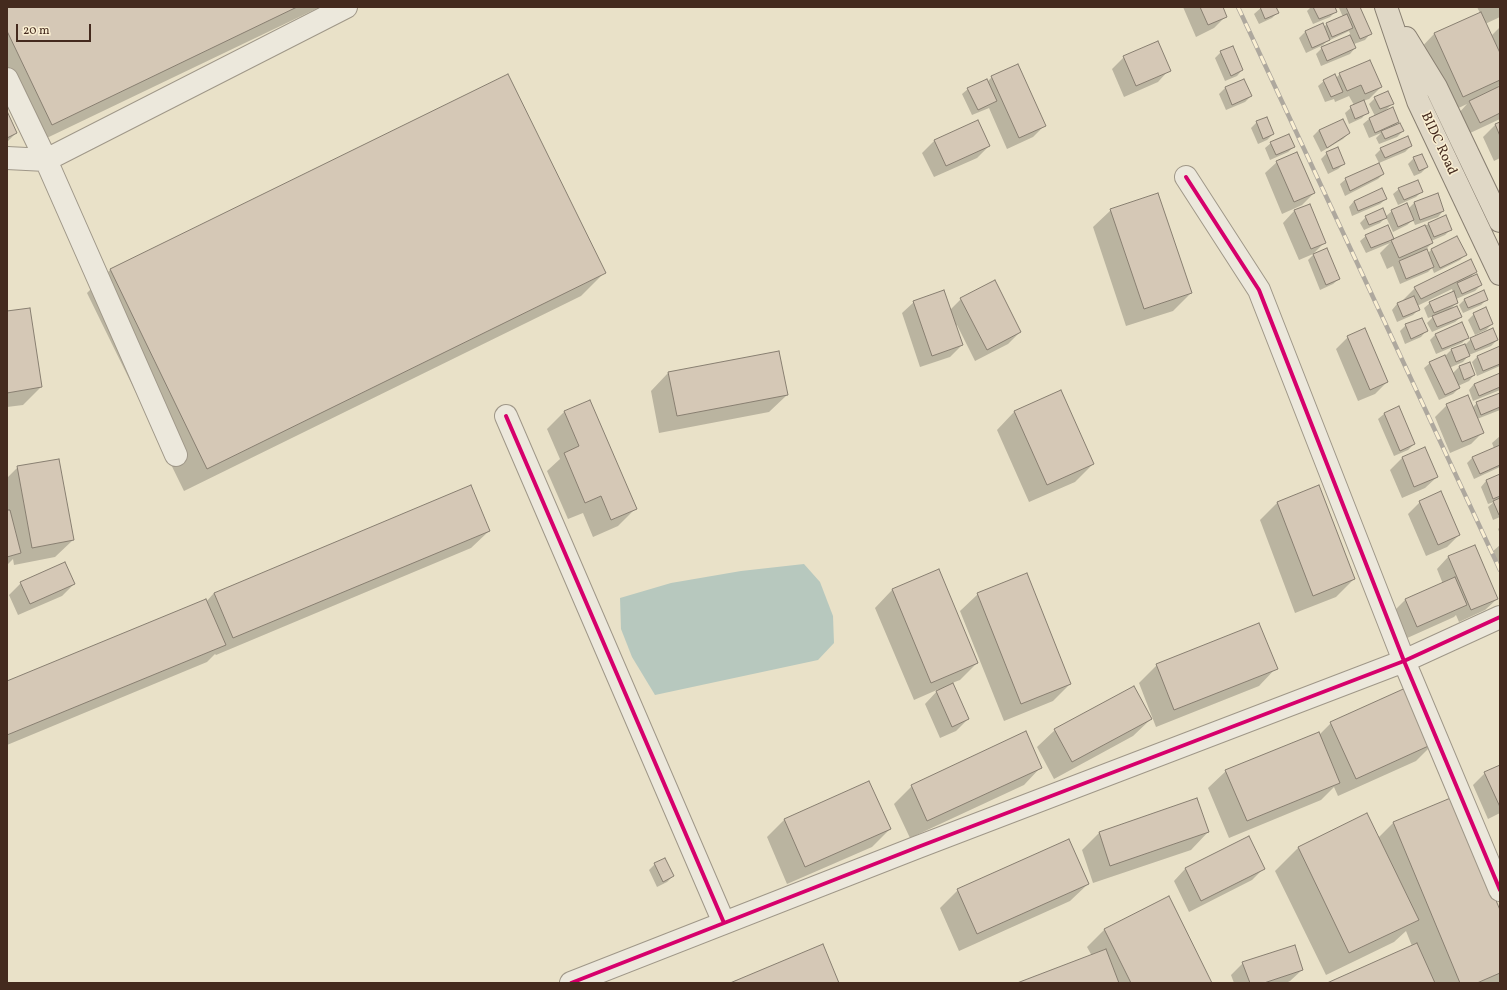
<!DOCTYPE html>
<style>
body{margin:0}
#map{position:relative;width:1507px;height:990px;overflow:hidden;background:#e9e1c8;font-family:Vollkorn,serif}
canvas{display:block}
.frame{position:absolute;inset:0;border:8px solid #442a1e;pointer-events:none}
.scale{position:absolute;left:16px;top:24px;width:75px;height:18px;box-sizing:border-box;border:2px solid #442a1e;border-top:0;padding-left:5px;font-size:12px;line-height:14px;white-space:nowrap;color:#442a1e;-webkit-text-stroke:3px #faefd2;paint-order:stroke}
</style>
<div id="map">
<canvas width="1507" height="990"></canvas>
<div class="frame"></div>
<div class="scale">20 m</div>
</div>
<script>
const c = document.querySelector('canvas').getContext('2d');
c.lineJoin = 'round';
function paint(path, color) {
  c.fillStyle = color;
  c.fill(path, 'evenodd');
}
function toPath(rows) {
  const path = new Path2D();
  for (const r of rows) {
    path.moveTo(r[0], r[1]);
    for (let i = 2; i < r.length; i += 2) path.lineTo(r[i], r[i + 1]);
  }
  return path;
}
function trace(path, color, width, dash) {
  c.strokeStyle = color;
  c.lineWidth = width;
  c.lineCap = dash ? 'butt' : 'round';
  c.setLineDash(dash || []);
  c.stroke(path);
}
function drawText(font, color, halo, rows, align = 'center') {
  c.font = font + ' Vollkorn,serif';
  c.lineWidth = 3;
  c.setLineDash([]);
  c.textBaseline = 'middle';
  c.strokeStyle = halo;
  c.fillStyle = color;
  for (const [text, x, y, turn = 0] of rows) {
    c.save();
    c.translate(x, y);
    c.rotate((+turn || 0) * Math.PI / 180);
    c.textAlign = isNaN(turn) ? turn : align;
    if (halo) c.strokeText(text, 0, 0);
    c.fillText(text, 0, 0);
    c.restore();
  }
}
const water = toPath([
 [804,564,820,582,833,616,834,643,818,660,655,695,632,657,621,629,620,598,671,583,741,571]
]);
const shadow = toPath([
 [7,7,320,7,28,147,7,102],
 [1183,7,1222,7,1226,16,1214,28,1196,37],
 [1262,7,1279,7,1276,9,1277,13,1272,18,1259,24,1254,14],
 [1311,7,1334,7,1336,11,1330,17,1313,24,1307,11],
 [1340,7,1359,7,1370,34,1365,40,1354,44,1355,48,1350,54,1321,66,1316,54,1322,48,1351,36,1349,31,1326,42,1323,45,1306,53,1299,38,1305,32,1323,25,1324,27,1327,24,1343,17,1339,8],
 [1477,7,1500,7,1500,17,1485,24,1491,36,1500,27,1500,84,1496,89,1500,87,1500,119,1468,134,1458,114,1467,104,1446,114,1417,52,1434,34,1480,13],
 [1221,52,1242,70,1237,76,1225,81,1215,58],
 [1124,57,1169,70,1158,82,1124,97,1112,69],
 [1340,74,1381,87,1369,99,1363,101,1367,112,1362,118,1349,124,1345,113,1354,105,1349,96,1335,102,1334,99,1325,102,1318,86,1324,81,1336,78],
 [508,75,604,273,581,296,184,491,87,293,110,270],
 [992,77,1045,125,1033,137,1007,149,989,108,972,115,962,94,968,89,987,82],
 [1244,80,1251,96,1245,102,1226,110,1219,94,1225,88],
 [1375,98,1393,103,1384,112,1398,122,1393,127,1403,131,1397,137,1379,144,1376,138,1381,133,1369,138,1363,124,1369,119,1375,116,1369,104],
 [7,114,16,133,7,142],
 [978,121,989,146,977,158,934,177,922,153,934,141],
 [1257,122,1273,134,1267,140,1258,144,1251,128],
 [1500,123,1500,158,1494,161,1483,137,1495,125],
 [1319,130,1349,133,1343,139,1321,152,1313,136],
 [1271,143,1294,147,1288,152,1270,160,1265,148],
 [1411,146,1405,152,1379,163,1375,155,1381,149],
 [1327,153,1344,164,1338,169,1328,174,1321,159],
 [1414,158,1427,167,1421,173,1414,176,1408,164],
 [1277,162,1314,193,1302,205,1282,214,1265,173],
 [1383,174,1378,179,1345,196,1340,184,1346,179],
 [1399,189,1422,191,1416,197,1398,205,1393,194],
 [1386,199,1380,204,1352,216,1349,207,1354,201],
 [1414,203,1443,211,1438,217,1415,225,1413,220,1407,225,1393,232,1386,217,1380,223,1364,230,1360,223,1366,217,1385,217,1392,211,1408,209],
 [1309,205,1325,242,1313,254,1299,260,1283,223,1294,211],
 [1111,210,1191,293,1173,311,1126,326,1093,227],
 [1446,216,1451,229,1445,235,1431,241,1432,243,1426,249,1428,253,1431,250,1457,237,1465,255,1460,260,1434,273,1432,268,1428,272,1400,284,1393,266,1387,269,1380,253,1390,243,1366,253,1360,241,1366,236,1392,238,1389,242],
 [1313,255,1339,279,1333,284,1320,290,1308,260],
 [1476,272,1468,279,1481,285,1475,291,1456,299,1457,303,1450,309,1461,317,1455,322,1432,332,1427,323,1434,316,1428,318,1424,308,1430,303,1453,293,1452,289,1417,306,1418,310,1413,315,1397,322,1392,310,1397,304,1404,301,1403,300,1415,288],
 [961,299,1020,332,1008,344,975,361,957,325,955,326,962,345,950,357,920,367,902,313,914,302,950,310],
 [1465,299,1487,299,1481,305,1463,313,1459,305],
 [7,312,41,387,23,405,7,407],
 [1474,314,1492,324,1486,330,1475,335,1468,320],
 [1406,325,1426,331,1421,337,1405,344,1400,331],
 [1436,334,1468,337,1462,343,1436,354,1430,340],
 [1348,337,1387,382,1375,394,1358,401,1336,349],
 [1471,339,1497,340,1491,346,1469,355,1463,362,1449,368,1452,374,1459,367,1469,363,1474,375,1469,381,1458,386,1459,388,1453,394,1439,400,1424,368,1430,363,1444,357,1451,350,1465,345],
 [1500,347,1500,366,1477,376,1472,362,1477,357],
 [668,373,787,395,769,412,659,433,651,391],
 [1500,374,1500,390,1473,401,1469,390,1474,384],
 [1060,391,1093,464,1075,482,1029,502,997,430,1014,412],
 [1500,394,1500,410,1477,419,1483,432,1471,444,1450,453,1435,417,1447,405,1472,408,1477,403],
 [1398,408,1414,444,1408,450,1394,456,1378,419,1384,414],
 [565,411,636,508,618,526,593,537,583,513,568,519,547,471,560,459,547,429],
 [1500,436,1500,467,1474,479,1467,463,1473,457,1494,448,1492,443],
 [1425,449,1437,477,1425,488,1402,498,1390,470,1402,458],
 [18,467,73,540,55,557,14,565,13,559,7,565,7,478],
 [1500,475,1500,517,1493,520,1488,507,1494,502,1488,504,1481,487,1486,481],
 [1420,502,1459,535,1447,547,1426,556,1408,514],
 [1277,503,1354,579,1336,597,1295,613,1260,520],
 [1500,527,1500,534,1498,529],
 [489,531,471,548,216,655,215,654,207,662,7,745,7,682,206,602,214,593],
 [1500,545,1500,562,1497,563,1492,552],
 [1448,557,1497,599,1485,610,1459,622,1456,615,1454,617,1405,639,1393,612,1405,600,1443,584,1437,569],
 [938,570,977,663,960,680,952,683,968,719,956,731,940,738,925,704,939,689,914,700,875,608,892,590],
 [21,583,74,584,62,596,18,615,9,595],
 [978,594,1070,684,1053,701,1004,721,960,611],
 [1157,665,1276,668,1259,686,1156,727,1139,683],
 [1151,719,1133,736,1054,779,1037,747,1055,730],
 [1331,723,1434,743,1416,761,1338,796,1334,787,1321,800,1229,838,1208,788,1226,771,1319,735],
 [1500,766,1500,813,1488,819,1473,785,1485,773],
 [1041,767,1024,785,910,838,894,804,912,786],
 [869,782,890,829,872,847,787,884,767,837,784,820],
 [1366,815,1378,838,1393,823,1500,912,1500,983,1329,983,1412,946,1406,931,1394,942,1326,975,1275,871,1298,848],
 [1208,832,1191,850,1093,883,1082,850,1099,833],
 [1249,837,1264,868,1252,880,1189,912,1174,881,1185,869],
 [655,864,673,876,667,882,657,887,649,870],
 [1088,884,1070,901,959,951,940,908,958,890],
 [1105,929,1211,983,1020,983,1092,956,1087,947],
 [1243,963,1302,970,1290,981,1286,983,1234,983,1231,975]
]);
const building = toPath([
 [7,7,297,7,52,125,7,31,7,7],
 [1200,7,1223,7,1227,17,1208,25,1200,7],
 [1260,7,1276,7,1279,13,1265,19,1260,7],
 [1313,7,1335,7,1337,12,1319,19,1313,7],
 [1346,7,1360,7,1372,34,1360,39,1346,7],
 [1481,12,1500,53,1500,80,1463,97,1434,33,1481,12],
 [1347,14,1353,28,1332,37,1326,23,1347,14],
 [1323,23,1330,40,1312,48,1305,31,1323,23],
 [1350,35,1356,48,1327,61,1321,47,1350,35],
 [1158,41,1171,71,1136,86,1123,56,1158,41],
 [1233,46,1243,70,1231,76,1220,51,1233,46],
 [1370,60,1382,87,1365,94,1361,85,1347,91,1339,73,1370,60],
 [1018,64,1046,126,1019,138,991,76,1018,64],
 [508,74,606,273,207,469,110,269,508,74],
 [1335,74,1343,92,1331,97,1323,80,1335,74],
 [987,79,997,101,978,110,967,88,987,79],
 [1244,79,1252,96,1232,105,1225,87,1244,79],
 [1500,86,1500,113,1480,123,1469,101,1500,86],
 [1388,91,1394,104,1380,109,1374,97,1388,91],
 [1364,100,1369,113,1355,119,1350,106,1364,100],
 [1393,107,1399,122,1375,133,1369,118,1393,107],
 [7,111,17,133,7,138,7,111],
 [1267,117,1274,134,1263,139,1256,121,1267,117],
 [1343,119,1350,133,1327,148,1319,130,1343,119],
 [978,120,990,146,946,166,934,140,978,120],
 [1500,122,1500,136,1495,124,1500,122],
 [1400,123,1404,131,1385,139,1381,131,1400,123],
 [1289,134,1295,147,1276,155,1270,142,1289,134],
 [1408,136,1412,146,1385,158,1380,148,1408,136],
 [1338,147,1345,164,1333,169,1326,152,1338,147],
 [1297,152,1315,193,1294,202,1276,161,1297,152],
 [1422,154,1428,167,1419,171,1413,157,1422,154],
 [1379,163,1384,174,1350,191,1345,178,1379,163],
 [1418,180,1423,192,1404,200,1398,188,1418,180],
 [1382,188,1387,199,1358,211,1354,201,1382,188],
 [1158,193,1192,293,1144,309,1110,209,1158,193],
 [1438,193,1444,211,1420,220,1414,202,1438,193],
 [1407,203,1414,220,1398,227,1391,210,1407,203],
 [1310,204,1326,243,1311,249,1294,210,1310,204],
 [1383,208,1387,218,1369,225,1365,216,1383,208],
 [1446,215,1452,230,1434,237,1428,223,1446,215],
 [1388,225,1394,239,1371,248,1365,235,1388,225],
 [1425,225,1433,243,1399,258,1391,240,1425,225],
 [1457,236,1467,255,1440,268,1431,249,1457,236],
 [1327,248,1340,279,1326,285,1313,254,1327,248],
 [1427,249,1434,267,1406,279,1399,261,1427,249],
 [1471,259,1477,272,1421,299,1414,287,1471,259],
 [1477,274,1482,285,1462,294,1457,283,1477,274],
 [995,280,1021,332,987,350,960,298,995,280],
 [944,290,963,345,932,356,913,301,944,290],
 [1484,290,1488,300,1468,308,1464,299,1484,290],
 [1454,291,1458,303,1434,313,1429,302,1454,291],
 [1414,296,1420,310,1403,317,1397,303,1414,296],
 [1457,306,1462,317,1437,327,1432,316,1457,306],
 [1486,307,1493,324,1480,330,1473,313,1486,307],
 [30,308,42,387,7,393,7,311,30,308],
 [1422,318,1428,331,1411,339,1405,324,1422,318],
 [1462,322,1469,338,1442,349,1435,334,1462,322],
 [1365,328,1388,382,1370,390,1347,336,1365,328],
 [1493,328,1498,340,1475,350,1470,338,1493,328],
 [1465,344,1470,356,1456,362,1451,349,1465,344],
 [1500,346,1500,364,1483,371,1477,356,1500,346],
 [779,351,788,395,677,416,668,372,779,351],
 [1445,355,1460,388,1445,395,1429,362,1445,355],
 [1470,362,1475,375,1464,380,1459,366,1470,362],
 [1500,373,1500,387,1479,396,1474,384,1500,373],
 [1061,390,1094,464,1047,485,1014,411,1061,390],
 [1500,393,1500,407,1481,415,1476,402,1500,393],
 [1468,395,1484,433,1462,442,1446,404,1468,395],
 [590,400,637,509,611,520,601,496,585,503,564,453,579,446,564,411,590,400],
 [1399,406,1415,444,1400,451,1384,413,1399,406],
 [1500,445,1500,465,1480,474,1472,457,1500,445],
 [1425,447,1438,477,1414,487,1402,457,1425,447],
 [59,459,74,540,32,548,17,466,59,459],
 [1500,474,1500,496,1493,499,1486,480,1500,474],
 [471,485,490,531,233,638,214,593,471,485],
 [1319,485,1355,579,1313,596,1277,502,1319,485],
 [1441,491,1460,535,1438,545,1419,501,1441,491],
 [1500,498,1500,514,1499,515,1493,501,1500,498],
 [7,510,10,510,21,553,7,557,7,510],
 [1475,545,1498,599,1471,610,1448,556,1475,545],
 [65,562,75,584,30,604,20,582,65,562],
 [939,569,978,663,931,683,892,589,939,569],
 [1027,573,1071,684,1021,704,977,593,1027,573],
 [1455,577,1467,605,1417,627,1405,599,1455,577],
 [206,599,226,645,7,735,7,681,206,599],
 [1259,623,1278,669,1174,710,1156,664,1259,623],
 [953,683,969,719,952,727,936,691,953,683],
 [1134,686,1152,719,1072,762,1054,729,1134,686],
 [1410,686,1435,743,1356,779,1330,722,1410,686],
 [1026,731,1042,768,927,821,911,785,1026,731],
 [1319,732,1340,783,1247,821,1225,770,1319,732],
 [1500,765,1500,807,1484,772,1500,765],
 [869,781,891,829,805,867,784,819,869,781],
 [1453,797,1500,910,1500,973,1477,983,1460,983,1393,822,1453,797],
 [1197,798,1209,832,1110,866,1099,832,1197,798],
 [1367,813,1419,920,1349,953,1298,847,1367,813],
 [1249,836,1265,869,1201,901,1185,868,1249,836],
 [1069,839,1089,884,977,934,957,889,1069,839],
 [665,858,674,876,663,882,654,863,665,858],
 [1169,896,1212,983,1131,983,1104,929,1169,896],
 [1417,943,1435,983,1327,983,1417,943],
 [823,944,839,983,730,983,823,944],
 [1295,945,1303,970,1264,983,1250,983,1242,962,1295,945],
 [1106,949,1119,983,1017,983,1106,949]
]);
const minor = toPath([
 [7,79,46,160,176,455],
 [7,158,46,160,346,7],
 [1186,177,1259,290,1404,661,1500,890],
 [506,416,724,923],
 [571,983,918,847,1404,661,1500,617]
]);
const major = toPath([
 [1386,7,1418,101,1500,274],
 [1406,38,1436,87,1500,221]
]);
const rail = toPath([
 [1238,7,1500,570]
]);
const cycleway = toPath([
 [1186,177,1259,290,1404,661,1500,890],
 [506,416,724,923],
 [571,983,918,847,1404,661,1500,617]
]);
const streetNames = [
 ["BIDC Road",1438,144,65]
];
paint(water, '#b7c8be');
paint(shadow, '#0003');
paint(building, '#d5c8b6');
trace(building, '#887f71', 1);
trace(minor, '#9f9788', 24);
trace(major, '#887f71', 24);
trace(minor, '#ece8dc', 22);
trace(major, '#e0d8c6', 22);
trace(rail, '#aea89e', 4.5);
trace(rail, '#faefd2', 3, [9]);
trace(cycleway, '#d6006c', 4);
drawText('14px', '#442a1e', '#faefd2', streetNames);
</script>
